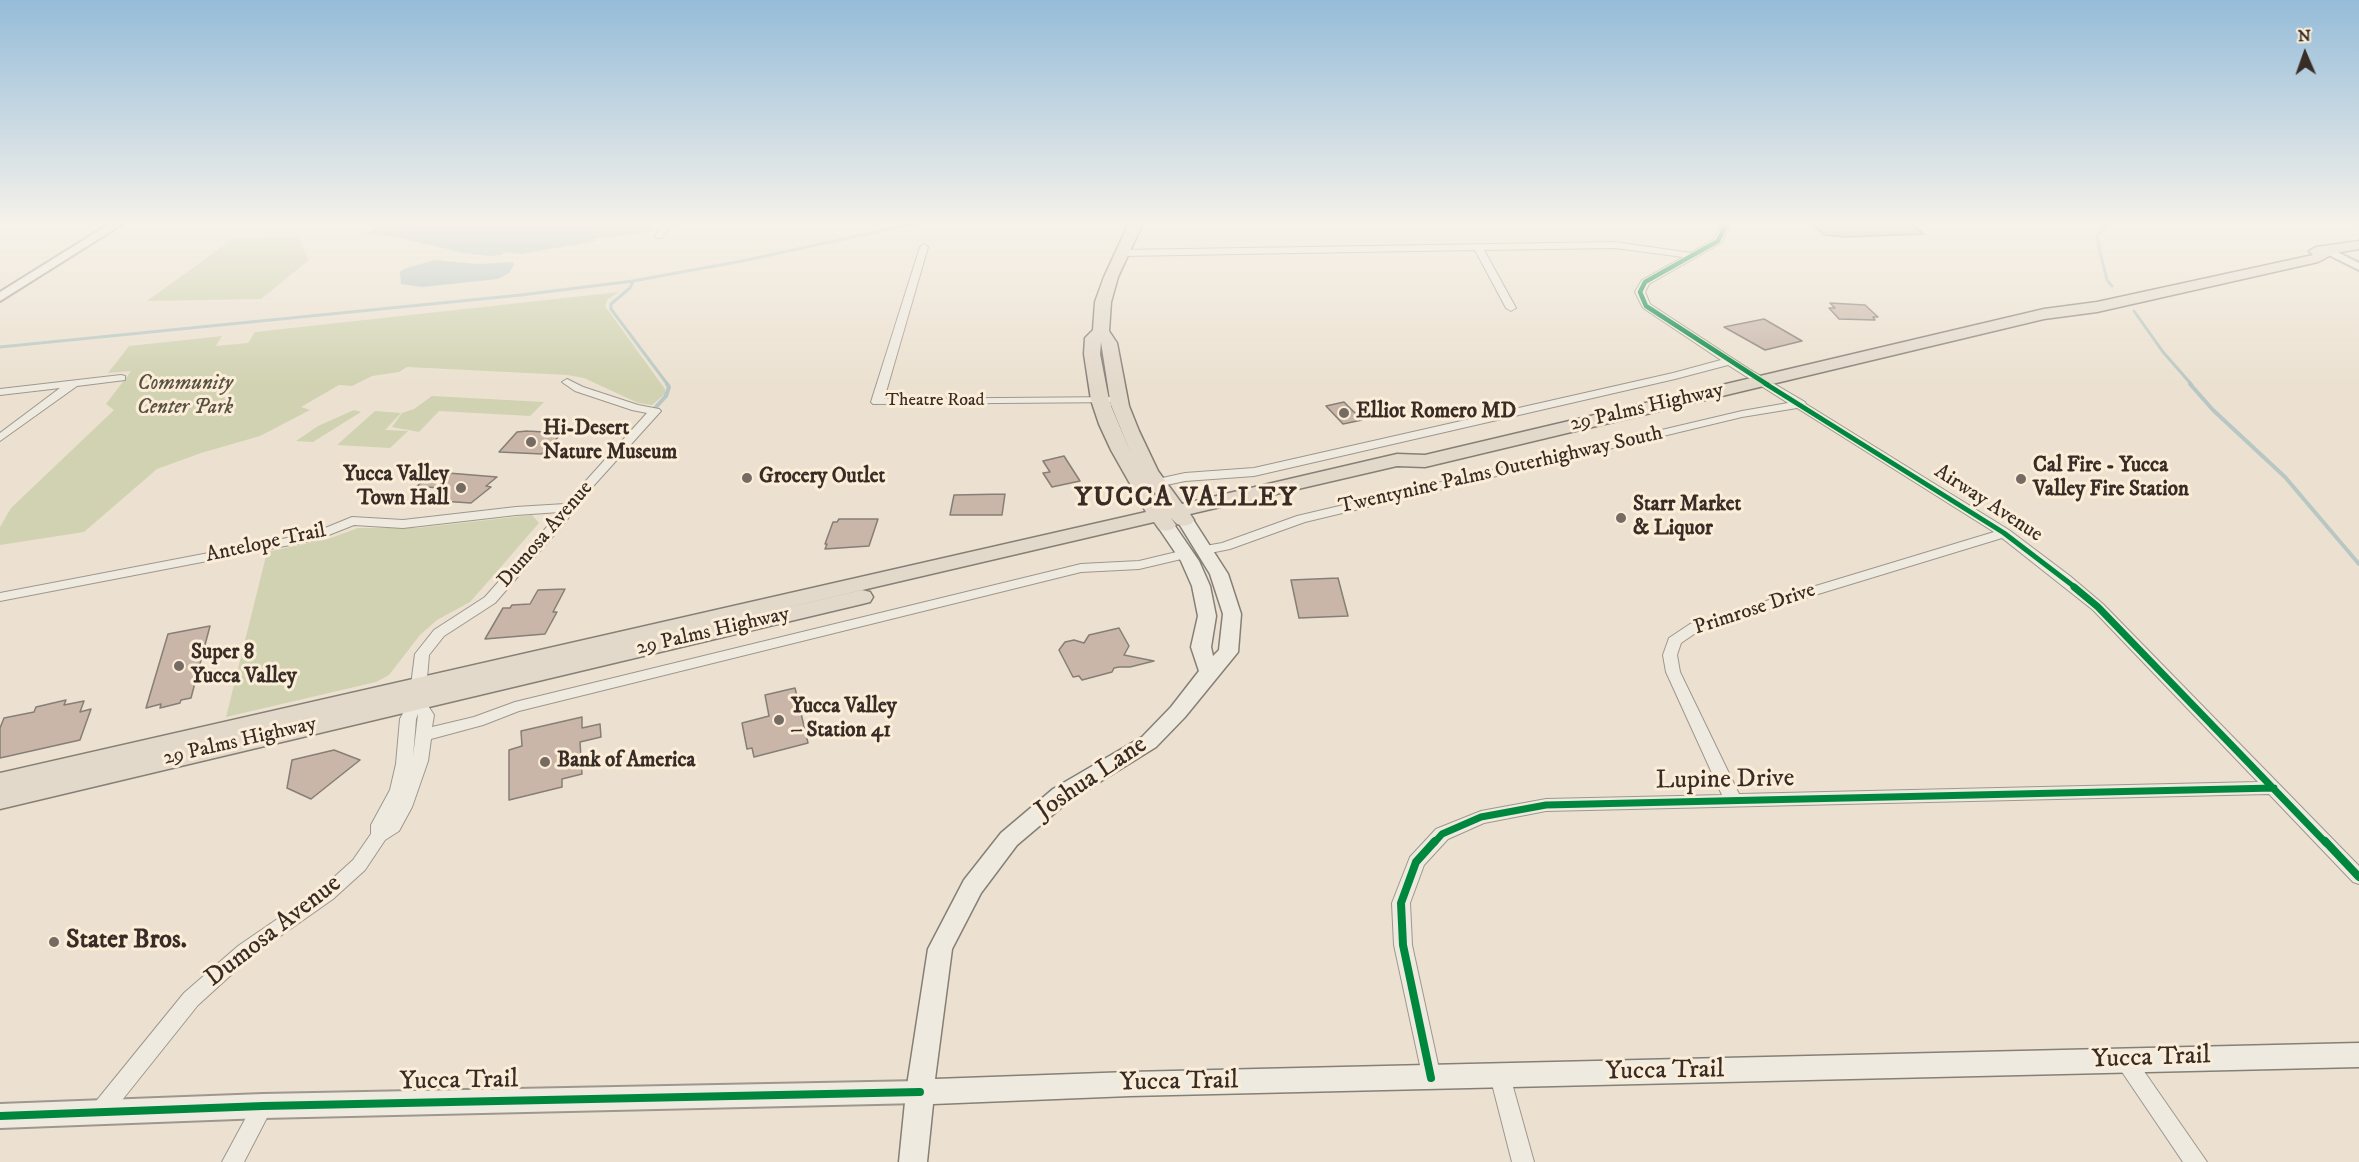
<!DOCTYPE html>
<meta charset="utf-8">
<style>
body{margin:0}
#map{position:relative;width:2359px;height:1162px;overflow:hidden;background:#ece1d0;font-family:"IM FELL DW Pica",serif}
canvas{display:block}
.north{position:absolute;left:2275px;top:24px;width:60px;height:60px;-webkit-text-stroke:4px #fbedd8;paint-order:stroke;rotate:358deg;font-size:16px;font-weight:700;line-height:24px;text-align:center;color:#372c26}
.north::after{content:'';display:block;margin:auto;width:21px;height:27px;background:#372c26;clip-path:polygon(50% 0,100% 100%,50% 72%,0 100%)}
</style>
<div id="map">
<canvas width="2359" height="1162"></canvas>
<div class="north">N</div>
</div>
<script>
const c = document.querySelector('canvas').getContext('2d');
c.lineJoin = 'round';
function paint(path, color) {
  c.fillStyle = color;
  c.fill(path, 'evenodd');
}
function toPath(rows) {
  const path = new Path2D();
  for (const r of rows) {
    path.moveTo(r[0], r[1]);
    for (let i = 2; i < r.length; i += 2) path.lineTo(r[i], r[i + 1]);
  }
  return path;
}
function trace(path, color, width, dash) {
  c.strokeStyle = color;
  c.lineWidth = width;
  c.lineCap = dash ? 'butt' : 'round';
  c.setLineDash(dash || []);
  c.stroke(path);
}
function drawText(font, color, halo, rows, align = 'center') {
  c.font = font + ' "IM FELL DW Pica",serif';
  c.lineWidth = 6;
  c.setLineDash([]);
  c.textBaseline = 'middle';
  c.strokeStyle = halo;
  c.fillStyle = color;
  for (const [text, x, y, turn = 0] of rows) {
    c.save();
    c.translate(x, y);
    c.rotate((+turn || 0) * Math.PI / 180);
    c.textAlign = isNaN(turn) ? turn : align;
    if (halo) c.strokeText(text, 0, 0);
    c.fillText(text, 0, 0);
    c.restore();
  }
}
const green = toPath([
 [298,237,309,260,261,299,147,301,234,238],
 [619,292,608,299,605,306,665,389,665,394,652,405,638,403,584,378,567,375,407,367,399,372,372,376,352,386,339,385,301,407,310,410,260,436,201,453,157,469,84,532,0,545,0,527,11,508,114,410,106,404,131,371,108,373,129,346,222,336,216,346,248,343,255,332],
 [432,396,544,402,530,416,439,411,419,432,392,427,402,413,414,409],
 [354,410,361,412,313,442,296,441,318,426],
 [375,411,401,413,385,430,408,431,390,448,337,445],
 [532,515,539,523,493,576,470,602,437,620,420,635,389,675,376,682,226,717,267,552,328,539,358,528,417,528]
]);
const water = toPath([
 [381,223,655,223,651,232,593,239,596,241,521,254,504,252,501,255,489,256,463,253,395,237,365,234],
 [434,260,478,264,513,262,514,265,509,273,498,279,422,287,401,284,400,272,404,269]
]);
const streamFar1 = toPath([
 [2099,247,2097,236,2108,223],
 [2099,248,2107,280,2112,286],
 [633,281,630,288,611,304,611,309,668,385],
 [2134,311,2163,352,2192,385],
 [0,347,521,295,633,281,747,260,917,223]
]);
const stream = toPath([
 [2190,384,2213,410,2285,477,2359,564],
 [656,407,666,396,669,387,667,384]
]);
const building = toPath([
 [1811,223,1911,223,1924,234,1845,237,1824,235,1811,223],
 [1830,303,1865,305,1878,317,1873,317,1875,320,1839,319,1829,308,1835,308,1830,303],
 [1764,319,1802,341,1765,350,1724,327,1764,319],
 [1344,402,1362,420,1343,424,1326,406,1344,402],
 [527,431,562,433,542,454,499,452,517,432,527,431],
 [1064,456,1080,481,1052,487,1043,473,1050,472,1043,461,1064,456],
 [436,472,497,477,486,486,491,487,471,503,425,500,438,488,417,486,436,472],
 [1005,494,1002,515,950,515,954,495,1005,494],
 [839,519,878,519,869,546,825,549,827,544,825,544,833,522,837,522,839,519],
 [1338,578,1348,616,1299,618,1291,580,1338,578],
 [565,589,553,612,557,612,545,634,485,639,503,608,510,608,512,605,530,604,538,590,565,589],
 [210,626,191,698,181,700,180,703,160,708,161,704,146,708,168,634,210,626],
 [1119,628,1129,646,1124,655,1154,661,1130,667,1119,667,1114,668,1112,672,1082,680,1079,676,1073,677,1059,650,1065,642,1074,640,1084,643,1089,635,1119,628],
 [795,688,808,743,754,757,752,748,747,749,742,723,769,716,765,695,795,688],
 [66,700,64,705,84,701,80,712,91,709,80,740,0,758,0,728,4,718,34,712,36,707,66,700],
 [582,717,582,728,600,724,601,737,580,742,582,774,562,779,562,787,509,800,509,750,522,746,521,731,582,717],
 [334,750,360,760,311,799,287,788,292,760,334,750]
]);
const minor = toPath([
 [664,223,673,223,662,238,656,238,655,236,664,223],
 [1720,223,1728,223,1729,227,1721,243,1649,284,1645,292,1650,304,1749,369,1805,402,1806,404,2009,530,2070,576,2103,604,2359,866,2359,884,2353,882,2269,794,1546,811,1484,823,1448,839,1424,865,1410,903,1412,945,1441,1078,1438,1084,1431,1087,1424,1084,1394,945,1392,903,1410,857,1436,829,1481,811,1546,799,1722,795,1666,672,1663,655,1669,638,1690,624,1994,532,1797,408,1742,417,1305,522,1230,549,1205,554,1200,553,1198,550,1200,547,1222,543,1297,516,1742,411,1788,403,1728,365,1675,379,1254,476,1185,481,1157,487,1151,483,1153,480,1185,473,1254,468,1673,373,1721,360,1643,308,1635,292,1642,280,1683,257,1615,248,1484,250,1516,308,1511,311,1506,308,1475,250,1123,256,1118,253,1123,250,1615,242,1691,253,1714,239,1721,227,1720,223],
 [2002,538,2093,610,2258,782,1739,794,1680,672,1677,655,1681,643,1700,630,2002,538],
 [924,244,928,247,884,399,1119,397,1123,398,1123,402,873,404,871,402,920,247,924,244],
 [121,375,125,376,125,380,77,386,0,441,0,433,60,388,0,395,0,389,121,375],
 [567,379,583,387,638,405,659,409,661,411,578,503,567,520,495,603,444,636,429,655,425,701,434,715,432,727,474,717,515,702,1081,564,1139,561,1185,550,1192,554,1190,557,1139,569,1081,572,519,711,483,725,431,739,428,761,412,807,399,831,385,840,365,870,333,899,252,956,198,1005,107,1119,100,1122,93,1119,90,1112,93,1105,184,993,238,946,321,889,353,860,371,834,371,825,390,790,396,764,400,719,409,701,415,654,434,630,485,597,560,512,516,515,403,528,354,525,316,540,0,601,0,593,313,533,352,517,403,520,516,507,565,504,647,413,632,410,575,391,562,382,567,379],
 [418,714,418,715,413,757,416,719,418,714],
 [2125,1051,2132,1054,2207,1162,2183,1162,2118,1066,2115,1060,2118,1054,2125,1051],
 [1500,1067,1507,1070,1510,1076,1534,1162,1512,1162,1490,1076,1493,1070,1500,1067],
 [263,1096,270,1099,273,1106,244,1162,222,1162,256,1099,263,1096]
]);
const tertiary = toPath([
 [111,223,124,223,0,301,0,292,111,223],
 [2329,248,2359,263,2359,270,2325,253,2325,249,2329,248],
 [920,1081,929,1084,933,1092,929,1100,920,1103,263,1118,0,1128,0,1104,263,1094,920,1081]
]);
const secondary = toPath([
 [1186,517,1192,518,1228,574,1241,614,1238,652,1185,717,1156,747,1069,801,1017,845,981,893,952,949,935,1079,1130,1072,2359,1043,2359,1067,1130,1096,933,1104,927,1162,899,1162,906,1092,928,949,964,880,1001,833,1053,789,1142,737,1171,707,1199,671,1191,647,1198,616,1192,586,1181,561,1158,527,1161,523,1173,523,1199,561,1210,586,1216,616,1211,647,1213,656,1219,650,1223,614,1210,574,1178,522,1180,518,1186,517]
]);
const primary = toPath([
 [1129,223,1143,223,1118,277,1111,302,1109,331,1117,343,1129,406,1139,431,1158,471,1182,504,1397,454,1425,455,2044,309,2097,302,2313,255,2309,251,2316,247,2359,241,2359,249,2335,253,2318,262,2097,312,2044,319,1425,467,1397,466,1190,514,1194,520,1191,524,1184,526,1177,524,1171,518,1176,525,1173,529,1166,531,1159,529,1154,522,605,650,862,590,870,592,873,597,870,602,862,604,0,809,0,773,1146,512,1111,450,1099,424,1091,400,1084,354,1085,338,1093,330,1095,302,1104,277,1129,223],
 [1101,342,1111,406,1132,456,1109,400,1100,354,1101,342],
 [1148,483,1165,507,1158,501,1148,483]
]);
const cyclewayFar3 = toPath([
 [1724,223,1725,227,1718,241,1645,282,1640,292,1646,306,1768,385]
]);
const cyclewayFar2 = toPath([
 [1766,384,2004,533,2076,588]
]);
const cyclewayFar1 = toPath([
 [2074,587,2098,607,2326,843],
 [1434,843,1442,834,1481,817,1546,805,2274,788]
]);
const cycleway = toPath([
 [2325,841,2359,877],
 [1431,1078,1403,945,1401,903,1416,862,1435,841],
 [0,1116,263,1106,920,1092]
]);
const markers = [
 [1344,413,6,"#766b62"],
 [531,442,6,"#766b62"],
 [747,478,6,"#766b62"],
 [2021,479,6,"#766b62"],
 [461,488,6,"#766b62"],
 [1621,518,6,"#766b62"],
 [179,666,6,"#766b62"],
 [779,720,6,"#766b62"],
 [545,762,6,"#766b62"],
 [54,942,6,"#766b62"]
];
const farStreetnames = [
 ["Theatre Road",935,401]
];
const parkNames = [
 ["Community",185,385],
 ["Center Park",185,409]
];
const streetNames = [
 ["29 Palms Highway",1647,408,-13],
 ["Twentynine Palms Outerhighway South",1501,471,-13],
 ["Airway Avenue",1988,504,33],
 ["Dumosa Avenue",546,535,-49],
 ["Antelope Trail",266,544,-12],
 ["Primrose Drive",1755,610,-18],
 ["29 Palms Highway",713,632,-13],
 ["29 Palms Highway",240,742,-13]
];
const poiNames = [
 ["Elliot Romero MD",1356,413],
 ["Hi-Desert",543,430],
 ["Nature Museum",543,454],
 ["Cal Fire - Yucca",2033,467],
 ["Valley Fire Station",2033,491],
 ["Yucca Valley",449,476,"right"],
 ["Town Hall",449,500,"right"],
 ["Grocery Outlet",759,478],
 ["Starr Market",1633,506],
 ["& Liquor",1633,530],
 ["Super 8",191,654],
 ["Yucca Valley",191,678],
 ["Yucca Valley",791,708],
 ["– Station 41",791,732],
 ["Bank of America",557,762]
];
const nearStreetnames = [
 ["Joshua Lane",1092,779,-34],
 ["Lupine Drive",1725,781,-1],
 ["Dumosa Avenue",274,932,-38],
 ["Yucca Trail",2151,1059,-2],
 ["Yucca Trail",1665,1072,-1],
 ["Yucca Trail",459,1082,-1],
 ["Yucca Trail",1179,1083,-1]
];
const nearPoinames = [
 ["Stater Bros.",66,942]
];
const districtNames = [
 ["YUCCA VALLEY",1186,499]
];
paint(green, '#d0d2b1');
paint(water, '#b8c7c3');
trace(streamFar1, '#b8c7c3', 3);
trace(stream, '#b8c7c3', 4);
paint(building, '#c9b6a9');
trace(building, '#857f76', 1.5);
trace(minor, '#9e978d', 2);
trace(tertiary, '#9e978d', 4);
trace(secondary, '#857f76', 3);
trace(primary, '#857f76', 3);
paint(minor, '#efeae0');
paint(tertiary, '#efeae0');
paint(secondary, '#efeae0');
paint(primary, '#e3d9cb');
trace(cyclewayFar3, '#00873e', 4.5);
trace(cyclewayFar2, '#00873e', 5);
trace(cyclewayFar1, '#00873e', 7);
trace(cycleway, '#00873e', 8);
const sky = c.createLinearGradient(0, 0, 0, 386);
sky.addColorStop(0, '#95bcd9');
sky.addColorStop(0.58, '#f6f2ea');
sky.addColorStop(1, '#f6f2ea00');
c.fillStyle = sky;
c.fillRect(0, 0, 2359, 386);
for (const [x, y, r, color] of markers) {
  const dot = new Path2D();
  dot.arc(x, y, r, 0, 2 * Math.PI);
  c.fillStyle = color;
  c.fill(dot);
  trace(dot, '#fbedd8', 2);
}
drawText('18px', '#372c26', '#fbedd8', farStreetnames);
drawText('italic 21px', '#585242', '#fbedd8', parkNames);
drawText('21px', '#372c26', '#fbedd8', streetNames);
drawText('bold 21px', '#372c26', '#fbedd8', poiNames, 'left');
drawText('26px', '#372c26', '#fbedd8', nearStreetnames);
drawText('bold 26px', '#372c26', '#fbedd8', nearPoinames, 'left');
c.letterSpacing = '1.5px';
drawText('bold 27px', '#372c26', '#fbedd8', districtNames);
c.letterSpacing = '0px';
</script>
